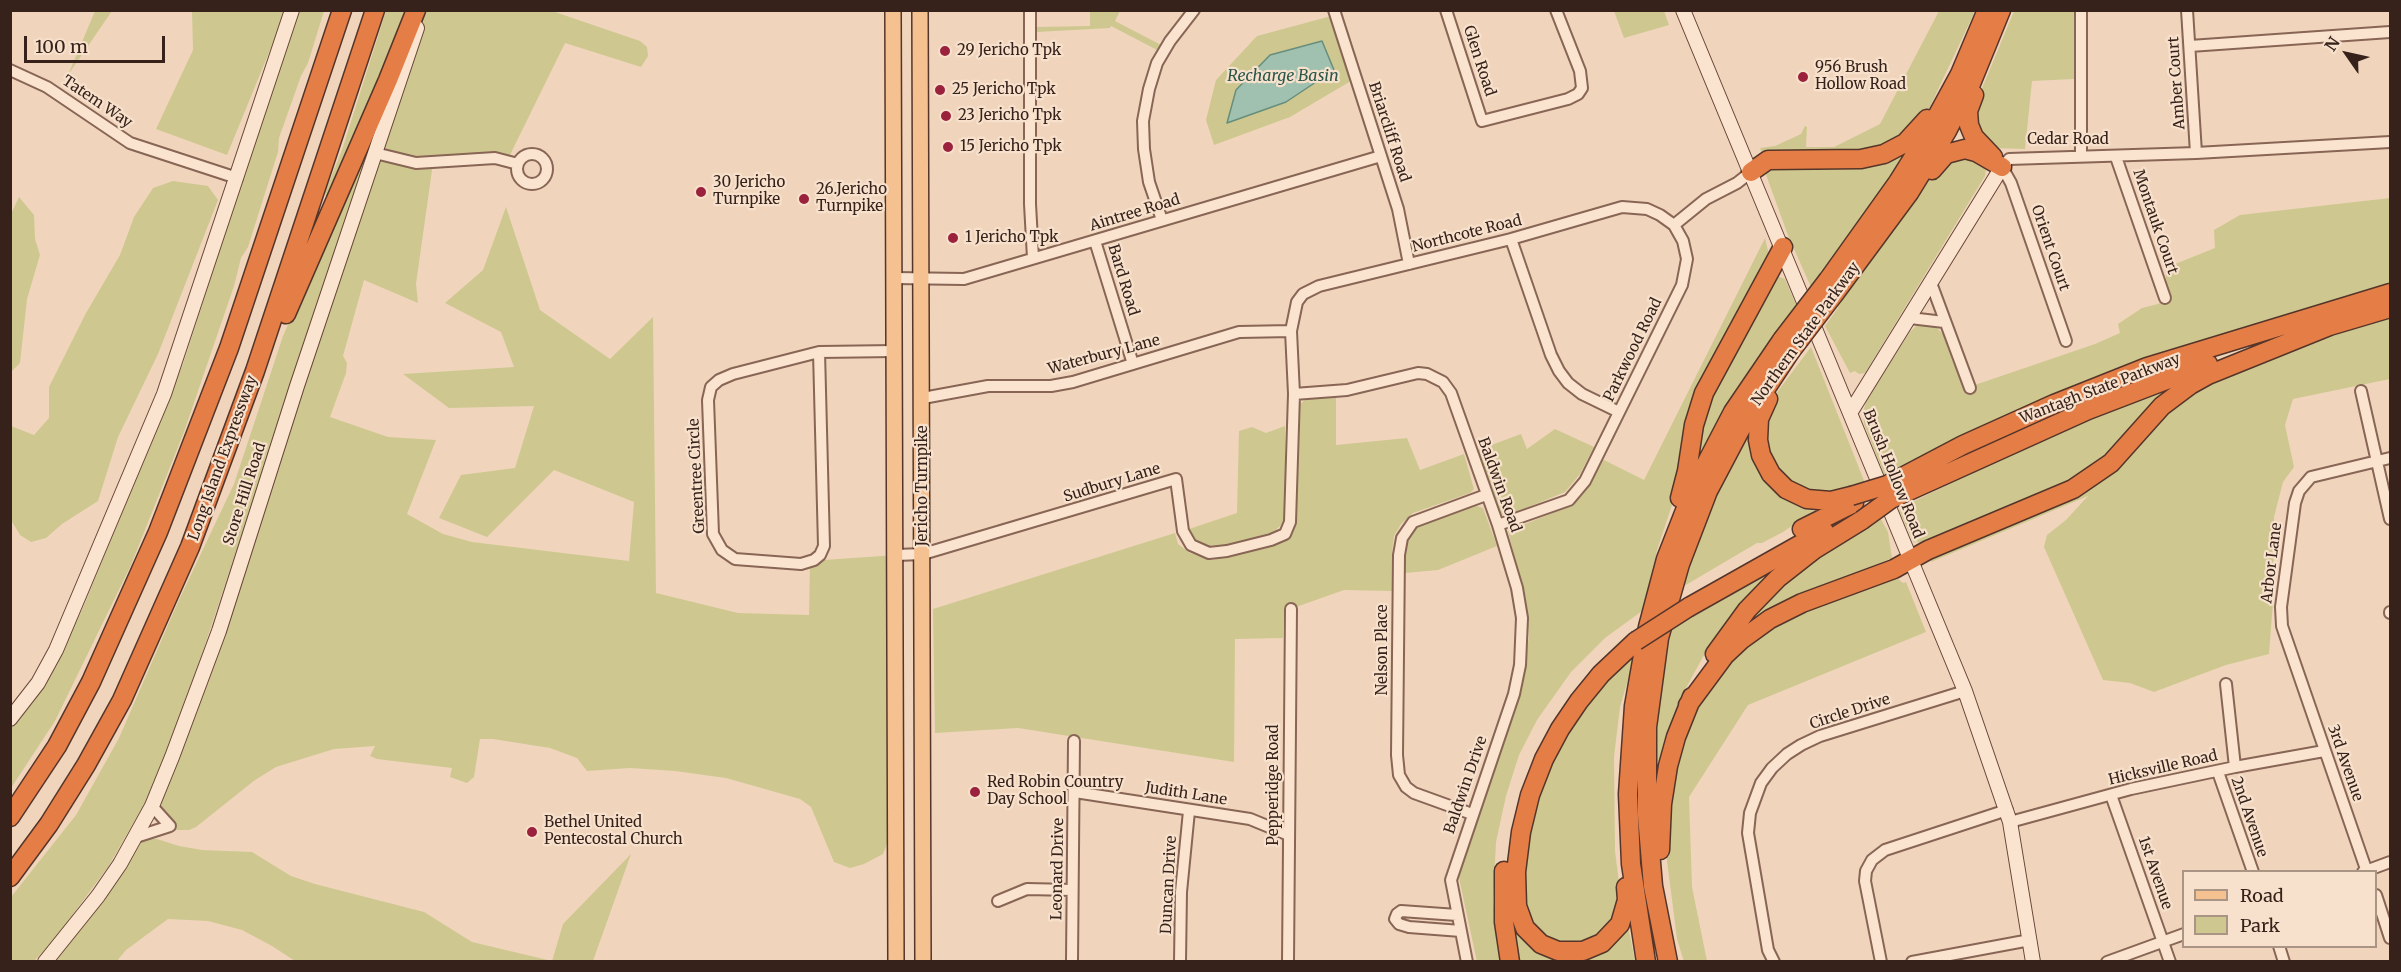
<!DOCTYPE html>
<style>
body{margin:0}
#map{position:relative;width:2401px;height:972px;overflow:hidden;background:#f0d5bc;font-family:Merriweather,serif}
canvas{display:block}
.frame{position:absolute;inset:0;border:12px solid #36221a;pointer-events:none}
.legend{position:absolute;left:2182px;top:870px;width:195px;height:78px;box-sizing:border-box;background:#f7e1cc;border:2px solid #aa9585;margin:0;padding:8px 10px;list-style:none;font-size:18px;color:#36221a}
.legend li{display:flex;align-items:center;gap:12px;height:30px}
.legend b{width:30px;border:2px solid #aa9585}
.north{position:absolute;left:2317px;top:24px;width:60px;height:60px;-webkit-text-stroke:4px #f7e1cc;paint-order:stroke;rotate:304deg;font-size:16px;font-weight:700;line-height:24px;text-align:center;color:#36221a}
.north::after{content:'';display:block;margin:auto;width:21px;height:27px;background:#36221a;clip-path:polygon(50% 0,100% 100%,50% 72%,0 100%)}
.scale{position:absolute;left:24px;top:36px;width:141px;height:27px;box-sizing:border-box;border:3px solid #36221a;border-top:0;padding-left:8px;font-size:18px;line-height:21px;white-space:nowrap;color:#36221a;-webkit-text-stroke:4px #f7e1cc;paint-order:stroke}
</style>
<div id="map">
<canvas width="2401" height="972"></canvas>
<div class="frame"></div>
<ul class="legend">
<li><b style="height:8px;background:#f6c190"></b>Road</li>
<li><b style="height:16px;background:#cec890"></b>Park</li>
</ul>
<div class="north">N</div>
<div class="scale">100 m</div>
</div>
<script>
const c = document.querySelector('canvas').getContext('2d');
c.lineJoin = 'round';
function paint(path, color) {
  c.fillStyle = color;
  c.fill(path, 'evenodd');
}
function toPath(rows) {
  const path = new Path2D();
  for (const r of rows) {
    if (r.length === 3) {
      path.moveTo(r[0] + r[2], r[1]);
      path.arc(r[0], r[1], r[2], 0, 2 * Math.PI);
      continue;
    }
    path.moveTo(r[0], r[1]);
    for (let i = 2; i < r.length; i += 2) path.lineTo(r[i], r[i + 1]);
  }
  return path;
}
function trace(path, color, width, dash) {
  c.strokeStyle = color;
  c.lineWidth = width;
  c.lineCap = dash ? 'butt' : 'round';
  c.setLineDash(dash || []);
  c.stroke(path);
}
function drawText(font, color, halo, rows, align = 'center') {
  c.font = font + ' Merriweather,serif';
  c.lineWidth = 4.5;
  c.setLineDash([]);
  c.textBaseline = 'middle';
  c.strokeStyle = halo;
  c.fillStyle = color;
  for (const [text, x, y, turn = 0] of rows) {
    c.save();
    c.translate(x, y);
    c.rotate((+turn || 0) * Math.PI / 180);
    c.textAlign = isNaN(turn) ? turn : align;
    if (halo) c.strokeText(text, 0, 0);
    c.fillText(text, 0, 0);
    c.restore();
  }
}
const green = toPath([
 [95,11,112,11,68,75],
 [192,11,286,11,227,155,156,129,193,50],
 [297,11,324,11,308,63,301,76,279,138,278,152,248,247,241,258,234,286,184,432,131,565,55,721,11,788,11,728,42,689,82,610,183,364],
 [386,11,410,11,329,195,326,197,325,192,342,150],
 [423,11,552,11,640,41,647,47,648,56,641,67,565,43,507,161,433,163,416,284,418,303,364,280,343,356,347,363,346,373,330,417,388,437,436,440,407,514,443,534,472,542,629,561,634,502,554,470,487,537,439,518,461,475,515,468,534,406,449,408,403,374,514,367,501,332,445,303,483,270,506,207,540,310,610,359,653,317,656,593,738,613,809,615,810,561,896,555,896,822,883,854,864,864,850,868,834,862,811,807,800,799,726,778,675,771,630,768,587,771,577,758,550,748,493,739,480,739,474,777,467,783,450,777,452,768,377,759,370,756,375,746,334,749,276,767,255,780,196,827,189,830,177,830,152,806],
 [1090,11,1120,11,1115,21,1165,47,1161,52,1111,26,1110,28,1037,32,1036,27,1090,26],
 [1614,11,1664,11,1669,25,1624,38],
 [1939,11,1975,11,1927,113,1911,132,1864,153,1768,155,1762,153,1760,148,1775,146,1801,134,1805,126,1807,127,1806,147,1834,147,1880,124],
 [2014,11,2074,11,2074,79,2032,81,2025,149,1992,148,1972,129,1978,98],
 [1335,15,1356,78,1290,117,1214,145,1206,120,1216,80,1257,36],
 [366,147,370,148,192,684,149,796,108,867,50,945,34,961,11,962,11,897,76,815,119,738,178,602,234,484,283,336],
 [1899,153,1903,160,1876,200,1873,199,1863,219,1811,287,1789,238,1765,172,1769,165],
 [1967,154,1986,168,1985,176,1865,373,1859,374,1855,371,1850,373,1825,326,1838,308,1839,303,1911,207,1934,170],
 [173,181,208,186,218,200,158,354,118,437,98,501,62,524,46,538,31,542,20,535,11,520,11,426,34,435,49,418,49,387,86,313,120,255,134,217,153,188],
 [19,197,34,215,35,239,40,255,27,299,20,363,11,372,10,216],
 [2390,198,2390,285,1963,437,1884,474,1864,424,1863,413,1866,401,1910,332,1917,325,1928,324,1937,328,1943,334,1952,360,1966,388,2095,344,2120,333,2118,324,2142,308,2158,304,2168,297,2165,268,2215,248,2214,230,2240,215],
 [1765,238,1769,255,1705,375,1677,490,1658,547,1642,611,1605,638,1571,672,1537,720,1519,755,1506,796,1496,842,1493,901,1501,961,1477,962,1459,878,1460,862,1518,687,1529,638,1526,604,1508,531,1572,505,1586,489,1602,459,1644,480],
 [1774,275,1785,279,1797,307,1742,380,1744,382,1689,480,1704,402],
 [2390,317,2390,379,2293,399,2285,425,2294,467,2283,482,2274,517,2273,602,2269,654,2226,665,2154,692,2130,683,2103,680,2044,547,2047,535,2066,520,2088,496,1931,562,1930,558,2087,487,2191,390,2236,368],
 [1811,347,1865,483,1847,492,1805,493,1769,466,1765,412,1775,395],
 [2203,374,2093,471,1921,544,1916,541,1914,543,1899,510,1906,505,2018,451,2049,432],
 [1309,397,1336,397,1336,445,1407,438,1420,470,1464,454,1474,489,1470,493,1413,513,1401,524,1394,536,1392,552,1392,591,1344,590,1296,607,1284,608,1283,638,1235,639,1234,762,1018,728,935,733,933,609,1175,533,1178,544,1190,553,1212,560,1282,542,1289,535,1300,404],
 [1753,415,1751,434,1756,461,1767,482,1782,495,1800,505,1813,508,1814,511,1783,532,1762,543,1757,543,1679,589,1671,628,1769,568,1772,572,1730,616,1705,653,1685,690,1664,745,1659,764,1655,764,1661,671,1665,641,1679,580,1703,513,1725,466],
 [1285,426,1285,516,1281,525,1273,533,1235,545,1201,546,1194,541,1190,536,1189,529,1237,513,1239,431,1252,427,1266,433],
 [1555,429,1594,447,1580,474,1565,492,1507,516,1502,515,1498,511,1478,450,1521,434,1527,449],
 [1474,505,1483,508,1497,546,1438,570,1405,573,1405,548,1409,535,1415,527],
 [1881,519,1888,532,1892,558,1824,588,1756,622,1752,616,1801,568,1809,565,1838,542],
 [1895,576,1903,583,1906,582,1926,632,1748,705,1689,797,1692,887,1707,961,1684,962,1677,939,1665,845,1674,771,1697,706,1725,662,1765,629,1800,610],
 [1632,658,1634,659,1620,707,1614,757,1615,851,1621,898,1615,918,1601,935,1585,943,1568,945,1538,934,1521,903,1524,850,1535,802,1554,753,1578,718,1613,675],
 [139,838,157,839,179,846,202,850,252,852,291,876,315,884,424,912,472,942,552,961,563,924,631,854,593,961,295,961,272,946,242,930,208,921,168,919,126,950,117,961,45,962],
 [1515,914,1573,957,1628,926,1635,961,1517,961,1510,921]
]);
const water = toPath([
 [1322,41,1334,70,1286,102,1227,123,1236,90,1270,55,1322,41]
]);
const street = toPath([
 [1030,10,1030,204,1033,258],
 [1334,10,1398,209,1409,264],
 [1446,10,1482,121,1568,99,1578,94,1582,88,1580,71,1556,10],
 [2187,10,2196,153],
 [2190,46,2390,32],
 [10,70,47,87,130,143,237,178],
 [375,153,416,163,495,158,518,164],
 [532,169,15],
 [2081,156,2081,10],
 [2116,157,2165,298],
 [1162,220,1149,182,1144,149,1143,121,1149,89,1157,63,1170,41,1194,10],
 [1511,239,1551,355,1559,371,1568,383,1582,394,1619,412],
 [1095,241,1133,364],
 [895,278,964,279,1381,156],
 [1931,283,1970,388],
 [1910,318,1944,322],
 [2066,341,2011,183,2002,167,2009,159,2196,153,2390,142],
 [819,352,824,546,820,555,814,560,801,564,735,559,722,550,713,534,708,400,711,387,719,380,733,374,819,352],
 [819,352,895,351],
 [2361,391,2390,519],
 [1294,394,1347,390,1418,373,1427,374,1443,382,1451,393,1498,525,1517,588,1522,618,1520,665,1514,694,1451,880,1467,962],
 [923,398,988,386,1051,386,1073,382,1239,332,1291,331],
 [1498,525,1569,500,1585,481,1682,285,1687,259,1683,241,1674,225,1706,199,1737,183,1751,172],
 [896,555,923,554,1176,479,1183,531,1191,545,1209,553,1227,551,1271,540,1285,534,1290,522,1294,394,1291,331,1297,302,1303,294,1319,286,1511,239,1622,207,1647,209,1660,215,1674,225],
 [2390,612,2390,613],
 [2226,684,2235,767],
 [2218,772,2253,872],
 [1075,792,1250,819,1289,835],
 [2111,795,2170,962],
 [1472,814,1414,793,1406,787,1399,775,1397,755,1399,555,1402,538,1413,522,1486,495],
 [2010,822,2131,789,2235,767,2324,751],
 [136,837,170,826,152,806],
 [2363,872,2390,862],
 [2367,872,2282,626,2281,607,2295,503,2299,491,2311,477,2390,458],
 [2376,895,2390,938],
 [998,901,1027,889,1072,890],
 [1457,915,1401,911,1397,914,1395,919,1399,924,1409,927,1461,931],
 [2279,946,2284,962],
 [1072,962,1074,741],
 [1180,962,1181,892,1189,811],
 [1288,962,1291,609],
 [1774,962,1768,950,1748,833,1750,813,1761,783,1772,768,1787,754,1801,745,1820,736,1965,691],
 [1881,962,1865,881,1866,871,1872,860,1885,850,2007,810],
 [1912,962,2030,940],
 [2107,962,2184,934]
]);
const secondary = toPath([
 [1683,10,1965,691,2010,822,2033,962],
 [1850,413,2002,167],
 [10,719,38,683,56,650,164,394,292,10],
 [45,962,98,896,120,864,152,806,172,757,219,631,297,386,417,28]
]);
const primary = toPath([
 [893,10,896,962],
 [920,10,923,962]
]);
const highway = toPath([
 [1974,95,1968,111,1969,125,1974,137,1993,157],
 [1932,170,1946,154,1965,149,1976,152,2002,167],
 [1751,172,1768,160,1861,159,1884,154,1905,143,1927,119],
 [1828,280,1898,182,1923,142,1960,74,1987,10],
 [1835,293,1909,193,1947,131,1970,86,2001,10],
 [286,314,388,80,416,10],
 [2326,327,2390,308],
 [1768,399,1759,419,1758,440,1761,455,1771,474,1786,489,1807,499,1831,501,1851,496],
 [1887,485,1963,445,2054,404,2147,367,2390,293],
 [1680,498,1687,471,1694,425,1704,393,1783,247],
 [1891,499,2088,410,2208,364],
 [1802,529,1854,503],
 [1689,607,1824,531],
 [1715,654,1747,610,1778,578,1815,549,1862,520],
 [1688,705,1725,655,1741,640,1770,619,1802,603,1894,569,1928,550,2073,489,2111,463,2162,406,2190,385,2208,375,2337,323],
 [10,817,57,746,91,682,158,532,229,348,342,10],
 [1660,850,1662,804,1668,766,1676,737,1692,697],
 [1504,871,1504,922,1510,962],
 [10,877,49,824,86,765,122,700,190,547,255,371,375,10],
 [1626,887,1627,900,1620,924,1602,943,1583,951,1558,951,1541,944,1525,928,1517,906,1516,872,1521,832,1530,795,1544,759,1560,729,1579,701,1601,674,1636,641],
 [1646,962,1631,864,1628,794,1634,706,1648,627,1666,559,1695,485,1733,412,1782,340],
 [1668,962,1653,886,1647,815,1647,727,1659,638,1680,564,1708,491,1747,417,1790,352]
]);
const highwayBridge = toPath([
 [1782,340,1828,280],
 [1790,352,1835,293],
 [1851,496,1887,485],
 [1862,520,1891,499],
 [1636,641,1689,607]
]);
const markers = [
 [945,51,6,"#9a223c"],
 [1803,77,6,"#9a223c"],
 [940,90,6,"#9a223c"],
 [946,116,6,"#9a223c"],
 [948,147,6,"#9a223c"],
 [701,192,6,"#9a223c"],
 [804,199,6,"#9a223c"],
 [953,238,6,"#9a223c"],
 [975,792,6,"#9a223c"],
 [532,832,6,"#9a223c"]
];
const poiNames = [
 ["29 Jericho Tpk",957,51],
 ["956 Brush",1815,68],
 ["Hollow Road",1815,85],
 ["25 Jericho Tpk",952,90],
 ["23 Jericho Tpk",958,116],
 ["15 Jericho Tpk",960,147],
 ["30 Jericho",713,183],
 ["Turnpike",713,200],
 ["26.Jericho",816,190],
 ["Turnpike",816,207],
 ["1 Jericho Tpk",965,238],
 ["Red Robin Country",987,783],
 ["Day School",987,800],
 ["Bethel United",544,823],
 ["Pentecostal Church",544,840]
];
const streetNames = [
 ["Glen Road",1479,61,72],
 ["Amber Court",2177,83,-94],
 ["Tatem Way",97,102,34],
 ["Briarcliff Road",1389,132,72],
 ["Cedar Road",2068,140],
 ["Aintree Road",1135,213,-17],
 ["Montauk Court",2155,222,71],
 ["Northcote Road",1467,234,-14],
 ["Orient Court",2050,248,71],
 ["Bard Road",1123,280,73],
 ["Northern State Parkway",1806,334,-54],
 ["Parkwood Road",1633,350,-64],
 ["Waterbury Lane",1104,355,-15],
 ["Wantagh State Parkway",2100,389,-21],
 ["Long Island Expressway",223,458,-70],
 ["Brush Hollow Road",1893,474,68],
 ["Greentree Circle",697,476,-93],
 ["Sudbury Lane",1112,483,-17],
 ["Baldwin Road",1499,485,70],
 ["Jericho Turnpike",923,486,-90],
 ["Store Hill Road",245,494,-72],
 ["Arbor Lane",2272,563,-83],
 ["Nelson Place",1383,650,-90],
 ["Circle Drive",1850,712,-18],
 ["3rd Avenue",2345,763,71],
 ["Hicksville Road",2163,768,-13],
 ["Pepperidge Road",1274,785,-90],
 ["Baldwin Drive",1466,785,-71],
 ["Judith Lane",1186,794,9],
 ["2nd Avenue",2249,817,71],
 ["Leonard Drive",1058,869,-89],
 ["1st Avenue",2155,873,71],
 ["Duncan Drive",1169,885,-87]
];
const waterNames = [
 ["Recharge Basin",1283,76]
];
paint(green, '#cec890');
paint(water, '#a0c0b0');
trace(water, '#678e7c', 1.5);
trace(street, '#886555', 14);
trace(secondary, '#694638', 16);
trace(primary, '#55352a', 18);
trace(highway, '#55352a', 21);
trace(street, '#fae4cf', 10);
trace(secondary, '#fae4cf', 14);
trace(primary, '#f6c190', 15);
trace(highway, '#e57d46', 18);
trace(highwayBridge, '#55352a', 21, []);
trace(highwayBridge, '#e57d46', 18);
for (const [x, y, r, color] of markers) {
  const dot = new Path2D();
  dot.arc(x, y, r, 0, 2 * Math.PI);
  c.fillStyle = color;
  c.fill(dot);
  trace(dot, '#f7e1cc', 2);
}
drawText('15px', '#36221a', '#f7e1cc', poiNames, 'left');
drawText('15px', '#36221a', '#f7e1cc', streetNames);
drawText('italic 16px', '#29574a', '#f7e1cc', waterNames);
</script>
